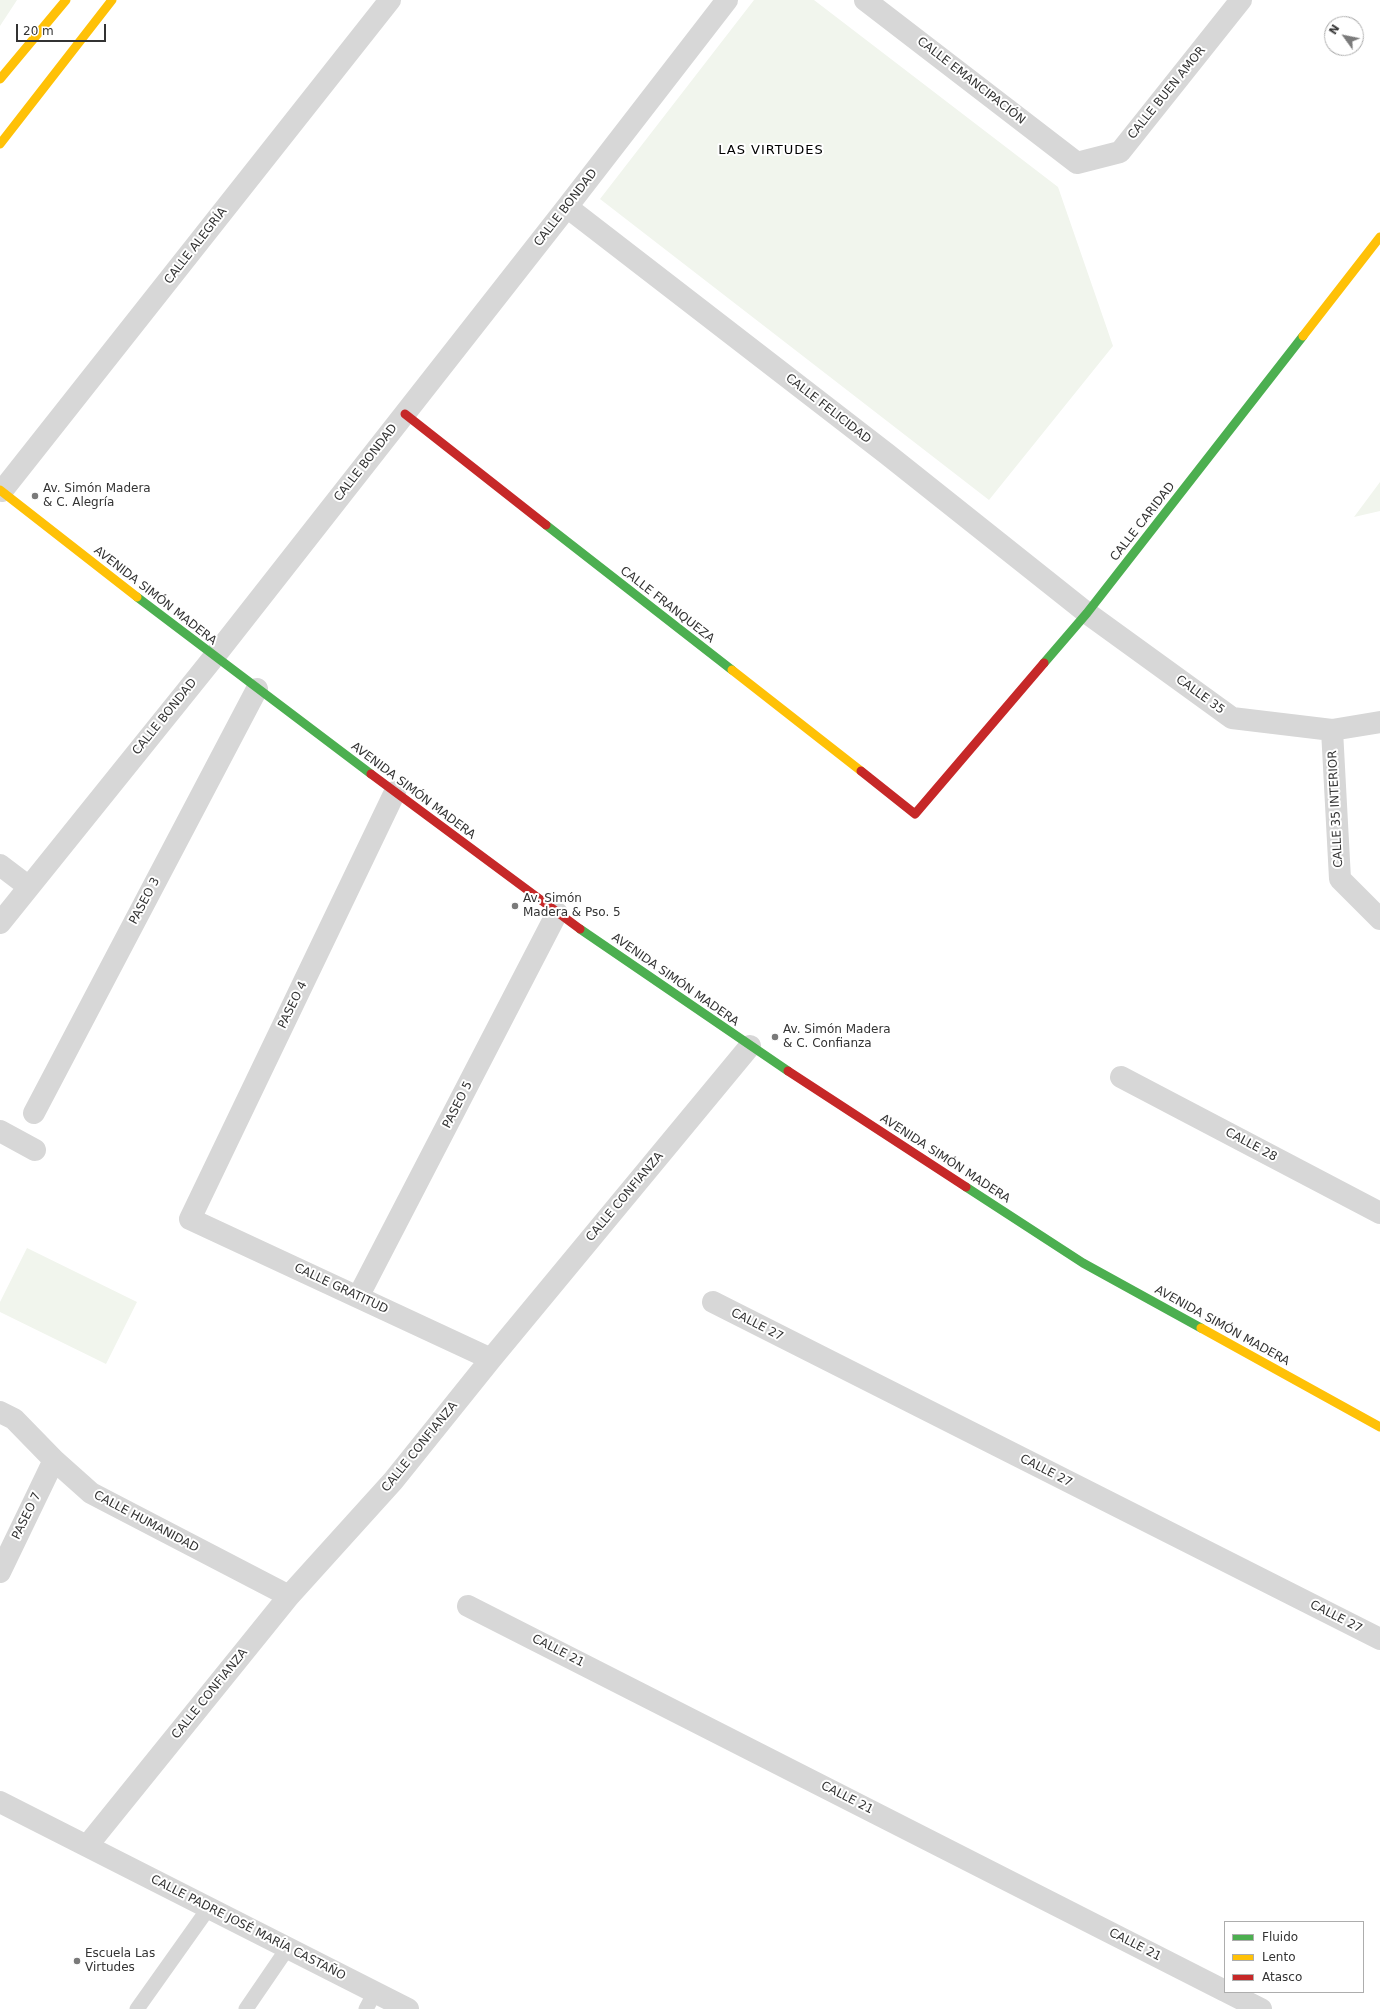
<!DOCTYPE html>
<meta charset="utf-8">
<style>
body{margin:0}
#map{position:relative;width:1380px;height:2009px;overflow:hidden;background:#fff;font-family:"DejaVu Sans",sans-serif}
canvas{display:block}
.legend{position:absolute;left:1224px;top:1921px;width:140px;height:72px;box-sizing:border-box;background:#fff;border:1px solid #adadad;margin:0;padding:5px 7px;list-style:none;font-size:12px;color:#333}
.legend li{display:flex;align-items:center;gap:8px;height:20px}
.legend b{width:20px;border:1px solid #adadad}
.north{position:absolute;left:1324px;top:16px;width:40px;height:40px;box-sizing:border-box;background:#fff;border:1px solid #adadad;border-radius:50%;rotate:303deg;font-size:11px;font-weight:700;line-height:16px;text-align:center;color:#333}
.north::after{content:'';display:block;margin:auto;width:14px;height:18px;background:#7a7a7a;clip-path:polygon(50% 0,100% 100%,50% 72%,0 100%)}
.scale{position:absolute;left:16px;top:24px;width:90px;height:18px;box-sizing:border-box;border:2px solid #333;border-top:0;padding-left:5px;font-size:12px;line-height:14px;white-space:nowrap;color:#333;-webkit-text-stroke:3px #fff;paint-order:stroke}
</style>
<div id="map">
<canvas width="1380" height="2009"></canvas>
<ul class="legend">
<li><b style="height:5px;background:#4caf50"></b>Fluido</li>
<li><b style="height:5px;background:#ffc107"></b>Lento</li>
<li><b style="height:5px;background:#c62828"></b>Atasco</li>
</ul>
<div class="north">N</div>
<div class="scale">20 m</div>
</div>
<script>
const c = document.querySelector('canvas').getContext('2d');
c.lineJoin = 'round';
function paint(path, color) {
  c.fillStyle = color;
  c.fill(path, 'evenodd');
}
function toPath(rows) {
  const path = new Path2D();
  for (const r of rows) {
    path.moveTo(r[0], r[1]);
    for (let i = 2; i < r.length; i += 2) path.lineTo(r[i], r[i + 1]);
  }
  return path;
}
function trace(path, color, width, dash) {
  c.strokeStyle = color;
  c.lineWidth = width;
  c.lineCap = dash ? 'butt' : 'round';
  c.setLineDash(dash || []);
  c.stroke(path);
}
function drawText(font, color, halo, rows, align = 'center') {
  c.font = font + ' "DejaVu Sans",sans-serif';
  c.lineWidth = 4;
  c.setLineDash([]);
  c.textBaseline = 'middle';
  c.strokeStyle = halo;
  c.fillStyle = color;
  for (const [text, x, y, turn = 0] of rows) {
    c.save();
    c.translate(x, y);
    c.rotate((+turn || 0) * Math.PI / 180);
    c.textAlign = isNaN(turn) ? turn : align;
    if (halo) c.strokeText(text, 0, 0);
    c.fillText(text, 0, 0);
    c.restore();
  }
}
const green = toPath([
 [0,0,17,0,0,26],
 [754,0,814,0,1058,187,1113,346,989,500,600,199],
 [1380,482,1380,511,1354,517],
 [27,1248,137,1302,106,1364,0,1312,0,1302]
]);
const lane = toPath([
 [137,2009,208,1909],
 [246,2009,287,1949],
 [366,2009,375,1992]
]);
const street = toPath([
 [865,0,1077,163,1120,152,1241,0],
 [567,207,887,454,1087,613,1232,718,1332,730,1380,722],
 [2,491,390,0],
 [1332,730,1340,879,1380,919],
 [395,792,190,1219,491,1359],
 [0,865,29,887],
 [0,923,214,657,567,207,727,0],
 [1121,1077,1380,1213],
 [34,1113,257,689],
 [0,1131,35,1150],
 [358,1297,557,913],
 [713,1302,1380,1639],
 [0,1412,14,1419,54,1460,91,1493,289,1596],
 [0,1572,54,1460],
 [468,1606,1225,1991],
 [0,1802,408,2009],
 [87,1846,289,1596,393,1481,491,1359,750,1046],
 [1227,1992,1261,2009]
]);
const fast = toPath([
 [546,525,732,670],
 [137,597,371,774],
 [1044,663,1087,613,1303,336],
 [580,929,788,1071],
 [966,1187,1083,1263,1201,1328]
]);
const slow = toPath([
 [0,79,66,0],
 [0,144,112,0],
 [1303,336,1380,237],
 [0,490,137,597],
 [732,670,861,771],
 [1201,1328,1380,1427]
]);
const jam = toPath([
 [405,414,546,525],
 [861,771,915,814,1044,663],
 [371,774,580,929],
 [788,1071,966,1187]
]);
const markers = [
 [35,496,4,"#7a7a7a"],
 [515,906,4,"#7a7a7a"],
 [775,1037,4,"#7a7a7a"],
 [77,1961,4,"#7a7a7a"]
];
const streetNames = [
 ["CALLE EMANCIPACIÓN",971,81,38],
 ["CALLE BUEN AMOR",1167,93,-51],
 ["CALLE BONDAD",566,208,-52],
 ["CALLE ALEGRÍA",196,246,-52],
 ["CALLE FELICIDAD",828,409,38],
 ["CALLE BONDAD",366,463,-52],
 ["CALLE CARIDAD",1143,522,-52],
 ["AVENIDA SIMÓN MADERA",155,596,38],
 ["CALLE FRANQUEZA",667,605,38],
 ["CALLE 35",1200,695,36],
 ["CALLE BONDAD",165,717,-51],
 ["AVENIDA SIMÓN MADERA",413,791,37],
 ["CALLE 35 INTERIOR",1336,809,-93],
 ["PASEO 3",145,901,-62],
 ["AVENIDA SIMÓN MADERA",675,980,35],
 ["PASEO 4",293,1005,-64],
 ["PASEO 5",458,1105,-63],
 ["CALLE 28",1251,1145,28],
 ["AVENIDA SIMÓN MADERA",945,1159,33],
 ["CALLE CONFIANZA",625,1197,-50],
 ["CALLE GRATITUD",341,1289,25],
 ["CALLE 27",757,1325,27],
 ["AVENIDA SIMÓN MADERA",1222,1326,29],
 ["CALLE CONFIANZA",420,1447,-51],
 ["CALLE 27",1046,1471,27],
 ["PASEO 7",27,1516,-64],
 ["CALLE HUMANIDAD",146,1522,28],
 ["CALLE 27",1336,1617,27],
 ["CALLE 21",558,1651,27],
 ["CALLE CONFIANZA",210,1694,-51],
 ["CALLE 21",847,1798,27],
 ["CALLE PADRE JOSÉ MARÍA CASTAÑO",248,1928,27],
 ["CALLE 21",1135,1945,27]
];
const poiNames = [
 ["Av. Simón Madera",43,489],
 ["& C. Alegría",43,503],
 ["Av. Simón",523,899],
 ["Madera & Pso. 5",523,913],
 ["Av. Simón Madera",783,1030],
 ["& C. Confianza",783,1044],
 ["Escuela Las",85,1954],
 ["Virtudes",85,1968]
];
const neighbourhoodNames = [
 ["LAS VIRTUDES",771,151]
];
paint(green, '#f1f5ed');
trace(lane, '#d7d7d7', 15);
trace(street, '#d7d7d7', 22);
trace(fast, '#4caf50', 9);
trace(slow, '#ffc107', 9);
trace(jam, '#c62828', 9);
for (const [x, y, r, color] of markers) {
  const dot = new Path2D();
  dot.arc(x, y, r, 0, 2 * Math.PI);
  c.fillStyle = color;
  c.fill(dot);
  trace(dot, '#fff', 1.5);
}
drawText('12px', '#333', '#fff', streetNames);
drawText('12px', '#333', '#fff', poiNames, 'left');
c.letterSpacing = '1px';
drawText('13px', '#000', '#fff', neighbourhoodNames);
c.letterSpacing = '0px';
</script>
